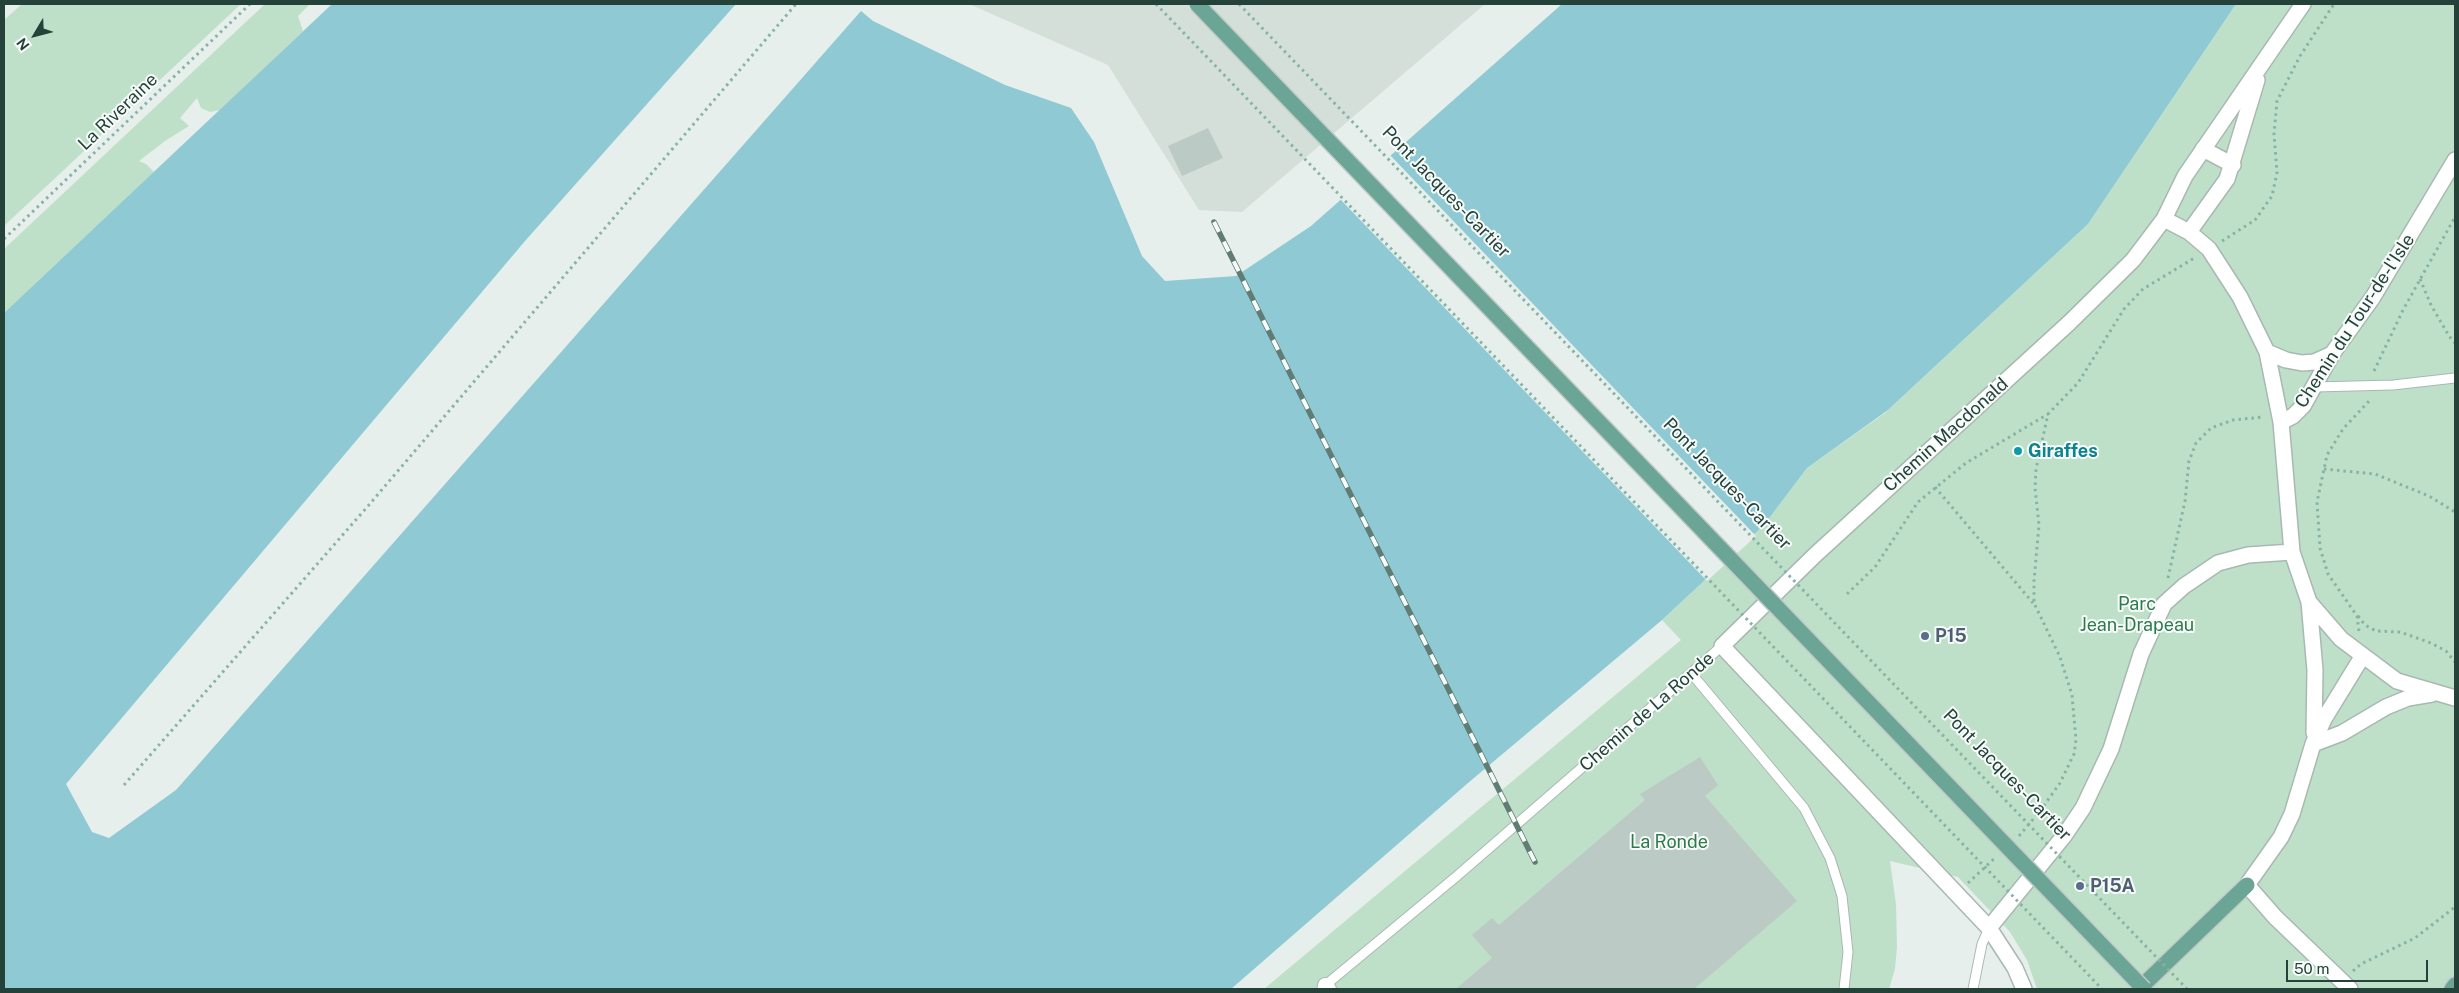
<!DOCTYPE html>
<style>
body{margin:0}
#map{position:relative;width:2459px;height:993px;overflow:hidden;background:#e6efeb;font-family:"Public Sans",sans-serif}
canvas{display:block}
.frame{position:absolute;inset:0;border:5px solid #24423a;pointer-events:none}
.north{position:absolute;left:10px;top:10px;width:50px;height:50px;-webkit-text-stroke:4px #f7fbf9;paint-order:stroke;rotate:233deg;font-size:14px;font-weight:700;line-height:20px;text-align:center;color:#24423a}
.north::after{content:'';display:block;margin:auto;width:18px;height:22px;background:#24423a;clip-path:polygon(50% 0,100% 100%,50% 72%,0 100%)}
.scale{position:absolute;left:2286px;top:960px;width:142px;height:22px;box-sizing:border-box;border:2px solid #24423a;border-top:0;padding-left:6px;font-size:15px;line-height:18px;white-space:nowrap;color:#24423a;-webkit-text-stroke:4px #f7fbf9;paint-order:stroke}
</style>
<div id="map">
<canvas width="2459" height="993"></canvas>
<div class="frame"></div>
<div class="north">N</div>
<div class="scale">50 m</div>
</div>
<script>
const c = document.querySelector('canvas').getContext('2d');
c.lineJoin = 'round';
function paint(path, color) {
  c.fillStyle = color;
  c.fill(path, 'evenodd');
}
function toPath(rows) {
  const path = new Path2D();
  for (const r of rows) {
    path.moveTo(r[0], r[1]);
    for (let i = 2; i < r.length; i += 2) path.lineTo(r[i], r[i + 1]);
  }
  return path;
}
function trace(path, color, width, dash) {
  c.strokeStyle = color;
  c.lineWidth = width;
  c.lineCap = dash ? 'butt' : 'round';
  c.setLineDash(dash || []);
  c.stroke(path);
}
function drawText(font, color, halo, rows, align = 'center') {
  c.font = font + ' "Public Sans",sans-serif';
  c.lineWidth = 4;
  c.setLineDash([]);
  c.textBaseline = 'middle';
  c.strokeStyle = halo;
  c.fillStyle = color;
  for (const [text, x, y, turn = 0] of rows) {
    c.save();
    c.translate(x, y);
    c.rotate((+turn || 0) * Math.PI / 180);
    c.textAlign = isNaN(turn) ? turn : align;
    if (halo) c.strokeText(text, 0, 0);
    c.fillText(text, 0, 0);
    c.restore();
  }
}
const built = toPath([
 [969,4,1485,4,1242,212,1199,210,1108,65]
]);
const green = toPath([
 [22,4,241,4,4,226,4,20],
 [265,4,310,4,298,16,303,31,220,110,210,112,201,108,197,98,180,118,189,126,165,141,139,161,146,164,154,172,4,313,4,249],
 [2236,4,2455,4,2455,989,2037,989,2027,960,2010,932,1958,877,1890,861,1896,904,1897,947,1895,969,1889,989,1264,989,1681,640,1662,620,1764,525,1807,468,1885,413,2088,224]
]);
const water = toPath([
 [332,4,736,4,525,241,66,784,92,832,109,838,176,790,861,11,873,21,1005,85,1071,108,1094,142,1142,256,1165,281,1236,276,1311,226,1562,4,2236,4,2088,224,1888,410,1807,468,1764,525,1662,620,1468,783,1231,989,4,989,4,313]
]);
const pier = toPath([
 [1389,154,1756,536,1707,581,1339,198]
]);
const building = toPath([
 [1208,128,1223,158,1182,176,1168,146],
 [1700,757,1718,785,1705,796,1797,901,1694,989,1456,989,1492,958,1472,935,1492,918,1499,925,1645,800,1640,794]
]);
const path = toPath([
 [4,239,250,4],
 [2222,241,2255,220,2272,196,2277,173,2274,134,2277,101,2300,56,2334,4],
 [2420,279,2431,305,2449,336,2455,343],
 [2374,371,2403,310,2455,217],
 [2324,469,2375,474,2429,496,2455,512],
 [1935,487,2033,603],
 [2168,578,2185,501,2189,461,2196,443,2211,428,2233,420,2264,417],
 [1847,594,1875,567,1918,502,1966,463,2048,414],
 [2358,616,2365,625,2376,631,2400,632,2431,643,2446,651,2455,662],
 [2359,631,2357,616,2328,574,2320,548,2317,502,2327,455,2343,429,2371,399],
 [124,785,368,506,796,4],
 [2019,836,2040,811,2060,783,2074,754,2076,740,2072,695,2060,657,2034,603,2034,581,2039,525,2035,488,2036,469,2048,414,2078,383,2124,309,2143,289,2196,257],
 [1968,883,1996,857],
 [2353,971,2361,964,2415,938,2455,907]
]);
const service = toPath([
 [2315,387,2393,385,2455,378],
 [1691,673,1804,808,1830,858,1842,896,1848,952,1844,989],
 [1322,988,1457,876,1722,646],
 [1973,989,1982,944,1989,928]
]);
const pedestrian = toPath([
 [1325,985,1329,989]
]);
const minor = toPath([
 [2203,149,2233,165],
 [2164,219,2189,232,2209,249,2240,297,2267,352,2281,422,2292,552,2309,602,2341,639,2397,681,2455,698],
 [2189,232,2227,179,2257,80],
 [2267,352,2286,360,2302,363,2314,362,2332,354],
 [2281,422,2293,416,2303,406,2332,354,2373,297,2455,160],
 [2309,602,2315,670,2314,733],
 [2313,744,2342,733,2386,707,2408,698,2432,694],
 [1989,928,2064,836,2083,808,2111,749,2141,654,2164,604,2184,586,2218,563,2248,555,2292,552],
 [2024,989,2015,968,1989,928,1722,646,1815,555,2069,323,2133,260,2164,219,2185,176,2303,4],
 [2350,989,2275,917,2247,885,2281,837,2292,814,2313,744,2324,719,2362,657]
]);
const primary = toPath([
 [2139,989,2247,885],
 [2452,989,2455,985]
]);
const rail = toPath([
 [1214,222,1535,862]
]);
const pathBridge = toPath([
 [1156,4,2102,989],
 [1239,4,2187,989]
]);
const primaryBridge = toPath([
 [1197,4,2144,989]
]);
const markers = [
 [2018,451,5,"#0f9aa8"],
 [1925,636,5,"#5c6f8a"],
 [2080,886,5,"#5c6f8a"]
];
const streetNames = [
 ["La Riveraine",118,112,-44],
 ["Pont Jacques-Cartier",1446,192,46],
 ["Chemin du Tour-de-l'Isle",2355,321,-57],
 ["Chemin Macdonald",1946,435,-42],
 ["Pont Jacques-Cartier",1727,484,46],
 ["Chemin de La Ronde",1647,712,-41],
 ["Pont Jacques-Cartier",2007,775,46]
];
const cultureNames = [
 ["Giraffes",2028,451]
];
const parkNames = [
 ["Parc",2137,604],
 ["Jean-Drapeau",2137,625],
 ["La Ronde",1669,842]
];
const serviceNames = [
 ["P15",1935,636],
 ["P15A",2090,886]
];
paint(built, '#d4dfda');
paint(green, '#bfe0c8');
paint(water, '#8ec9d4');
paint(pier, '#e6efeb');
paint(building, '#bbcac4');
trace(service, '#a8b8b2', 11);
trace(pedestrian, '#a8b8b2', 16);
trace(minor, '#a8b8b2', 18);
trace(primary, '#c2cac8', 18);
trace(path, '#86b3a5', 3, [2.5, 4]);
trace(service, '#fff', 9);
trace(pedestrian, '#fff', 14);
trace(minor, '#fff', 15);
trace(primary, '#6aa596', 15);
trace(rail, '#5f7d75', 5.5);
trace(rail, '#f7fbf9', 4, [11]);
trace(primaryBridge, '#c2cac8', 18, []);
trace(pathBridge, '#86b3a5', 3, [2.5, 4]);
trace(primaryBridge, '#6aa596', 15);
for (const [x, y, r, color] of markers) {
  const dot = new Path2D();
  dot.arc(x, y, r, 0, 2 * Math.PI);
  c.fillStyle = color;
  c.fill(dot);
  trace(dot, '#f7fbf9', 2);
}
drawText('18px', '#24423a', '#f7fbf9', streetNames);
drawText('bold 18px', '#0d838f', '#f7fbf9', cultureNames, 'left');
drawText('18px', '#2d7a4b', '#f7fbf9', parkNames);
drawText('bold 18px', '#4e5e75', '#f7fbf9', serviceNames, 'left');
</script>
